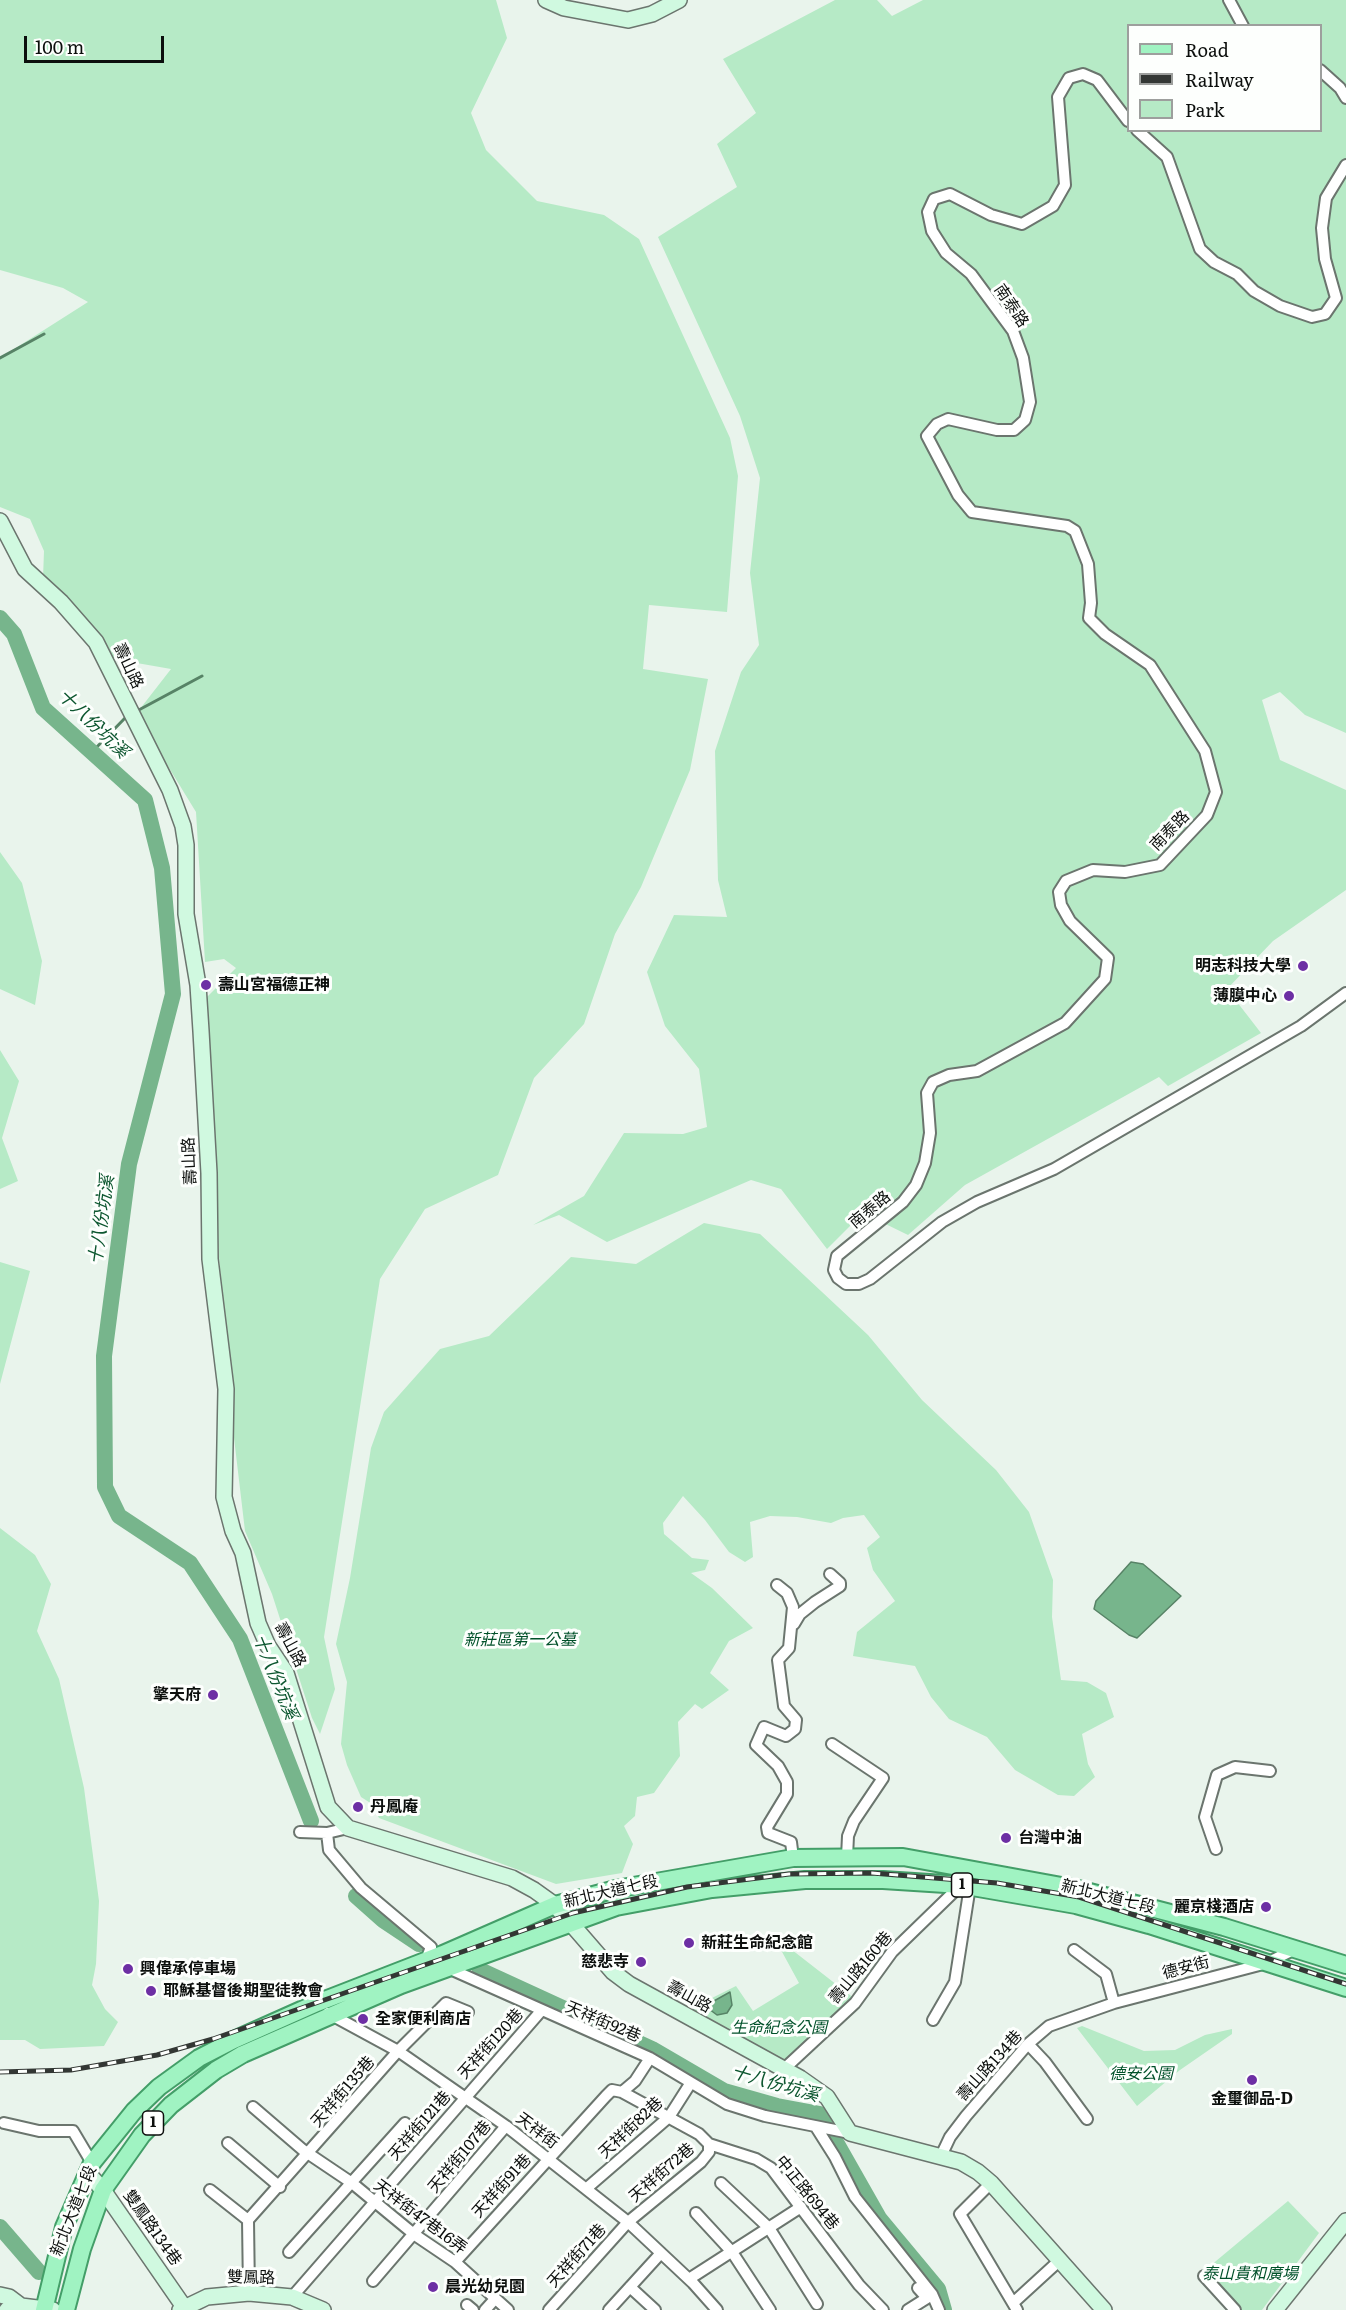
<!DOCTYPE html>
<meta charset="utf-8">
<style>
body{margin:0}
#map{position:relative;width:1346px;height:2310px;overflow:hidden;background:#e9f4ec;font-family:Literata,serif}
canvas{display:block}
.legend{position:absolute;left:1127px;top:24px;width:195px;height:108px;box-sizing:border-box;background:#fdfffd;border:2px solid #9d9f9d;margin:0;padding:8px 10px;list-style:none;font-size:18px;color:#0c0f0d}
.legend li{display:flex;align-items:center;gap:12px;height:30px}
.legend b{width:30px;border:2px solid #9d9f9d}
.scale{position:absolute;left:24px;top:36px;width:140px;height:27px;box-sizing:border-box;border:3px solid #0c0f0d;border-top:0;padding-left:8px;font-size:18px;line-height:21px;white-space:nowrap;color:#0c0f0d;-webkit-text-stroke:4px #fdfffd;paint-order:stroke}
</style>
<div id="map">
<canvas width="1346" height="2310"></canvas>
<ul class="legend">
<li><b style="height:8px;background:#a0f3c2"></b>Road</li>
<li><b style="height:8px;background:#333734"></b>Railway</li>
<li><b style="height:16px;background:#b6eac6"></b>Park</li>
</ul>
<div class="scale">100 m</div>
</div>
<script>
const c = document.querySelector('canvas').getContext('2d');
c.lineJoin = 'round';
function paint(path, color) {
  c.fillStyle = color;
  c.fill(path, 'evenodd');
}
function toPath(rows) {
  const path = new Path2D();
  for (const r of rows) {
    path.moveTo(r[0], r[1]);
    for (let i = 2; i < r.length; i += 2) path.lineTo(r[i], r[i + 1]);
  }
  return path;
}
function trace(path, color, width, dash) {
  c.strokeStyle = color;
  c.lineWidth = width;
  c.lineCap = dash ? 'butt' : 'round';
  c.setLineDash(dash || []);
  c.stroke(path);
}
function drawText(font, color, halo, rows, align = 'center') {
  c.font = font + ' Literata,"Noto Sans TC",serif';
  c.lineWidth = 6;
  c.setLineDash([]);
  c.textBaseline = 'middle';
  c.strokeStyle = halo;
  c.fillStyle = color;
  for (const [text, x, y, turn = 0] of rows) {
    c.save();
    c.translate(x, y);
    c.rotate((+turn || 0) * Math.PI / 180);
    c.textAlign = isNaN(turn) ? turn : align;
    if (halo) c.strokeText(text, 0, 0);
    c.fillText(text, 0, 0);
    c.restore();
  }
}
const green = toPath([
 [0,0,496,0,507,38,471,113,486,150,537,201,604,215,639,239,730,438,738,476,727,612,649,605,643,669,708,679,690,770,641,887,615,934,584,1024,534,1078,498,1175,425,1209,380,1279,324,1637,335,1689,320,1734,312,1718,272,1594,245,1531,232,1421,211,1156,202,1002,236,968,224,959,205,962,196,812,136,714,171,669,114,659,43,578,44,551,30,519,0,507,0,358,88,302,63,288,0,270],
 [835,0,877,0,892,16,923,0,1346,0,1346,733,1305,715,1280,692,1262,700,1280,760,1346,790,1346,890,1273,941,1227,989,1261,1033,1168,1086,1159,1077,965,1185,908,1235,863,1213,827,1249,781,1189,751,1180,607,1242,559,1215,533,1225,584,1196,624,1133,683,1134,707,1127,699,1069,665,1026,647,972,674,915,727,917,718,880,715,751,741,672,759,645,750,573,760,478,740,416,658,237,737,187,717,144,756,113,723,59],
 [1128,26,1320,26,1320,130,1128,130],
 [0,852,22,883,42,961,35,1005,0,989],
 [0,1050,19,1081,2,1138,18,1181,0,1189],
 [704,1223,760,1234,868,1335,922,1400,996,1470,1029,1512,1053,1580,1052,1617,1061,1680,1087,1682,1106,1693,1114,1717,1082,1734,1088,1764,1095,1777,1074,1796,1058,1795,1015,1770,987,1737,949,1719,931,1697,915,1666,853,1656,857,1632,895,1601,873,1570,867,1548,880,1537,864,1515,843,1518,831,1523,797,1517,770,1516,750,1522,753,1557,745,1562,729,1552,705,1520,683,1496,663,1523,664,1534,692,1558,709,1560,705,1570,691,1573,712,1588,753,1628,729,1641,710,1673,729,1690,702,1709,695,1704,678,1722,680,1756,654,1793,637,1797,635,1816,624,1826,633,1844,622,1873,556,1884,379,1818,372,1804,361,1797,347,1765,341,1744,347,1682,336,1644,350,1578,371,1448,384,1412,440,1349,489,1336,571,1257,636,1264],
 [0,1262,30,1271,0,1384],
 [0,1528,35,1555,51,1584,37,1631,59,1679,84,1788,99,1901,96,1964,92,1985,105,2009,118,2022,104,2046,40,2049,25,2040,0,2040],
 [787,1946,855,1999,784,2063,688,2010,736,1986,753,2011,799,1983,781,1950],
 [1082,2026,1144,2051,1175,2050,1205,2035,1232,2029,1232,2034,1180,2070,1137,2106,1077,2028],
 [1288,2201,1319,2233,1262,2310,1239,2310,1204,2271]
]);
const water = toPath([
 [1131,1562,1143,1564,1181,1596,1137,1638,1129,1635,1094,1609,1096,1601,1131,1562],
 [730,1992,732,2005,727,2013,717,2015,705,2006,730,1992]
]);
const stream = toPath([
 [0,358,44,334],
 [135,712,202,676],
 [92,752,126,717]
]);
const river = toPath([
 [0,618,14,634,43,708,145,800,162,868,173,994,129,1164,104,1356,105,1487,119,1516,190,1563,240,1639,311,1821],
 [356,1896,383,1920,419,1944],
 [480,1970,652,2049,724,2091,777,2106,820,2114,879,2218,938,2289,944,2310],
 [0,2227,39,2272]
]);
const street = toPath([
 [1229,0,1243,26],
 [1320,70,1340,88,1346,98],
 [1128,121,1097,80,1083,74,1069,78,1058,97,1065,185,1053,206,1022,224,991,215,950,194,934,199,928,212,932,231,946,253,971,274,1013,331,1023,358,1030,402,1025,420,1014,430,997,430,948,419,937,424,927,436,958,495,972,512,1067,526,1075,531,1088,564,1091,603,1089,618,1105,634,1150,665,1205,751,1216,792,1207,815,1160,865,1125,872,1093,870,1066,881,1059,892,1061,905,1070,921,1108,958,1105,979,1065,1023,977,1071,949,1075,933,1082,927,1093,930,1133,925,1163,916,1185,903,1202,837,1256,834,1270,838,1278,846,1284,859,1284,870,1279,942,1222,977,1202,1054,1169,1301,1026,1346,993],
 [1137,130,1167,157,1200,249,1214,262,1237,274,1254,291,1280,306,1312,317,1325,314,1336,298,1325,259,1322,228,1326,198,1346,165],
 [777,1585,787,1593,793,1607,789,1648,778,1660,784,1706,796,1720,795,1729,786,1736,764,1727,756,1745,778,1766,787,1782,787,1794,767,1827,768,1833,791,1842,793,1858],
 [794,1624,800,1614,815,1602,840,1586,840,1583,830,1574],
 [832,1744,883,1778,854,1821,848,1836,847,1857],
 [300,1832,327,1833,348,1828],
 [327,1833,329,1850,361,1888,431,1947,426,1960],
 [1216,1849,1205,1817,1217,1775,1235,1767,1270,1771],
 [1074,1950,1106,1974,1114,2003],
 [448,1968,650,2058,727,2104,765,2116,850,2133],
 [328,2013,398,2051,506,2126,628,2222,693,2283,717,2310],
 [933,2020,955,1982,970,1886],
 [1028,2044,1045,2062,1087,2119],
 [784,2069,855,2003,892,1952,961,1885],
 [622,2092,699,2134,709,2144,756,2159,771,2168,859,2285,883,2310],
 [253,2107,303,2150,352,2183,415,2235,455,2262,508,2310],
 [4,2123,39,2131,73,2131,92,2163],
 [816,2127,835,2157,855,2197,932,2294,939,2310],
 [228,2143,280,2187],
 [941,2156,950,2137,966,2116,1028,2044,1049,2026,1114,2003,1267,1963,1295,1949],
 [721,2183,769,2228,817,2304],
 [991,2183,960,2214,1017,2310],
 [587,2188,669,2117,690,2084],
 [210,2190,248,2220],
 [696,2213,732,2252,770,2310],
 [289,2252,405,2123],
 [455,2262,606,2096,612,2090,622,2092,635,2081,650,2058],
 [1204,2276,1235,2310],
 [689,2279,801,2207],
 [373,2281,506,2126],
 [630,2287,655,2310],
 [249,2293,248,2220,398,2051,446,2003,468,2012],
 [292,2297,541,2011],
 [1013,2303,1060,2260],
 [467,2305,473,2310],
 [485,2310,495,2299],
 [549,2310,628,2222,701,2162,709,2152,709,2144],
 [609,2310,661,2253],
 [908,2310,927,2298,918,2288]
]);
const secondary = toPath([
 [546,0,564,8,628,20,652,14,679,0],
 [0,521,25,569,61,602,96,642,170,790,183,826,186,845,186,914,198,985,201,1031,209,1173,210,1259,226,1389,224,1497,233,1531,243,1553,258,1623,268,1646,286,1673,328,1807,348,1828,512,1878,534,1890,555,1905,613,1972,629,1984,800,2078,827,2097,850,2133,961,2162,978,2172,991,2183,1104,2310],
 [87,2172,103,2190,184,2307],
 [0,2295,9,2297,21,2306],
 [7,2310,21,2306,53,2310],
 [180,2310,207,2297,249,2293,292,2297,323,2310],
 [1275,2310,1346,2221]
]);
const primary = toPath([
 [44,2310,64,2227,92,2163,134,2111,159,2087,199,2058,234,2040,317,2003,443,1954,555,1905,616,1889,793,1858,903,1857,1078,1889,1224,1927,1346,1965],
 [66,2310,82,2249,103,2190,142,2135,171,2105,216,2070,243,2054,401,1985,616,1907,712,1889,805,1880,883,1880,961,1885,1076,1905,1149,1925,1346,1988]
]);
const rail = toPath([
 [0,2072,71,2070,157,2055,213,2039,573,1913,687,1887,789,1874,872,1873,997,1883,1079,1897,1346,1984]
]);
const markers = [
 [1303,966,6,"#6d2fa4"],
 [206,985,6,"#6d2fa4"],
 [1289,996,6,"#6d2fa4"],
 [213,1695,6,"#6d2fa4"],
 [358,1807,6,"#6d2fa4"],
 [1006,1838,6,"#6d2fa4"],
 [1266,1907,6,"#6d2fa4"],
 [689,1943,6,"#6d2fa4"],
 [641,1962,6,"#6d2fa4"],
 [128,1969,6,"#6d2fa4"],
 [151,1991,6,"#6d2fa4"],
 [363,2019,6,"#6d2fa4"],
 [1252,2080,6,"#6d2fa4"],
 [433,2287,6,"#6d2fa4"]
];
const shields = [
 [962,1885,21],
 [153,2123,21]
];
const shieldNames = [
 ["1",962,1885],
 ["1",153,2123]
];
const streetNames = [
 ["南泰路",1011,306,56],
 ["壽山路",128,666,65],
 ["南泰路",1170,831,-46],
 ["壽山路",190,1161,-93],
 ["南泰路",870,1210,-40],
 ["壽山路",290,1645,62],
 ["新北大道七段",611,1892,-13],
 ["新北大道七段",1108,1897,14],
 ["壽山路160巷",861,1968,-50],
 ["德安街",1186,1968,-15],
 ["壽山路",689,1997,29],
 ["天祥街92巷",603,2022,23],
 ["天祥街120巷",491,2044,-48],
 ["壽山路134巷",990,2066,-48],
 ["天祥街135巷",343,2092,-49],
 ["天祥街121巷",420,2126,-49],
 ["天祥街82巷",631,2128,-43],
 ["天祥街",537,2131,37],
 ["天祥街107巷",460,2157,-50],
 ["天祥街72巷",662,2173,-41],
 ["天祥街91巷",502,2186,-48],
 ["中正路694巷",807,2193,51],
 ["新北大道七段",74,2211,-68],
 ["天祥街47巷16弄",420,2217,37],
 ["雙鳳路134巷",152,2228,55],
 ["天祥街71巷",577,2256,-48],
 ["雙鳳路",251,2278,1]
];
const poiNames = [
 ["明志科技大學",1291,966,"right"],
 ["壽山宮福德正神",218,985],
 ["薄膜中心",1277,996,"right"],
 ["擎天府",201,1695,"right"],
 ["丹鳳庵",370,1807],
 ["台灣中油",1018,1838],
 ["麗京棧酒店",1254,1907,"right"],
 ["新莊生命紀念館",701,1943],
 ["慈悲寺",629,1962,"right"],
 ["興偉承停車場",140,1969],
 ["耶穌基督後期聖徒教會",163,1991],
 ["全家便利商店",375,2019],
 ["金璽御品-D",1252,2099,"center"],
 ["晨光幼兒園",445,2287]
];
const parkNames = [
 ["新莊區第一公墓",520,1640],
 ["生命紀念公園",779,2028],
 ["德安公園",1141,2074],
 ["泰山貴和廣場",1250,2274]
];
const waterNames = [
 ["十八份坑溪",93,724,44],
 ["十八份坑溪",102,1220,-82],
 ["十八份坑溪",275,1677,68],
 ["十八份坑溪",775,2084,16]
];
paint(green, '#b6eac6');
paint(water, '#77b58c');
trace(water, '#578366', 1.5);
trace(stream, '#578366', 3);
trace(river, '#77b58c', 16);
trace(street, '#6b756e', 14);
trace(secondary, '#6b756e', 18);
trace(primary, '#439e68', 20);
trace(street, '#fff', 10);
trace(secondary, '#d0f9e0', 15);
trace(primary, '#a0f3c2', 16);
trace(rail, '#333734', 5);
trace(rail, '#fdfffd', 3, [9]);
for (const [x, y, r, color] of markers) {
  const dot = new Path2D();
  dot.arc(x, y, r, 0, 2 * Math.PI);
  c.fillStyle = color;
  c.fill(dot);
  trace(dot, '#fdfffd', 2);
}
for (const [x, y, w] of shields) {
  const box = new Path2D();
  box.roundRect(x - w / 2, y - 12, w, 24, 4.5);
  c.fillStyle = '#fdfffd';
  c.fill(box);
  trace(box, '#0c0f0d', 1.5);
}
drawText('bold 15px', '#0c0f0d', null, shieldNames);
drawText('16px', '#0c0f0d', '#fdfffd', streetNames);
drawText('bold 16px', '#0c0f0d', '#fdfffd', poiNames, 'left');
drawText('italic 16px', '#01512a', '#fdfffd', parkNames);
drawText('italic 18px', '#0d5730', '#fdfffd', waterNames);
</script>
